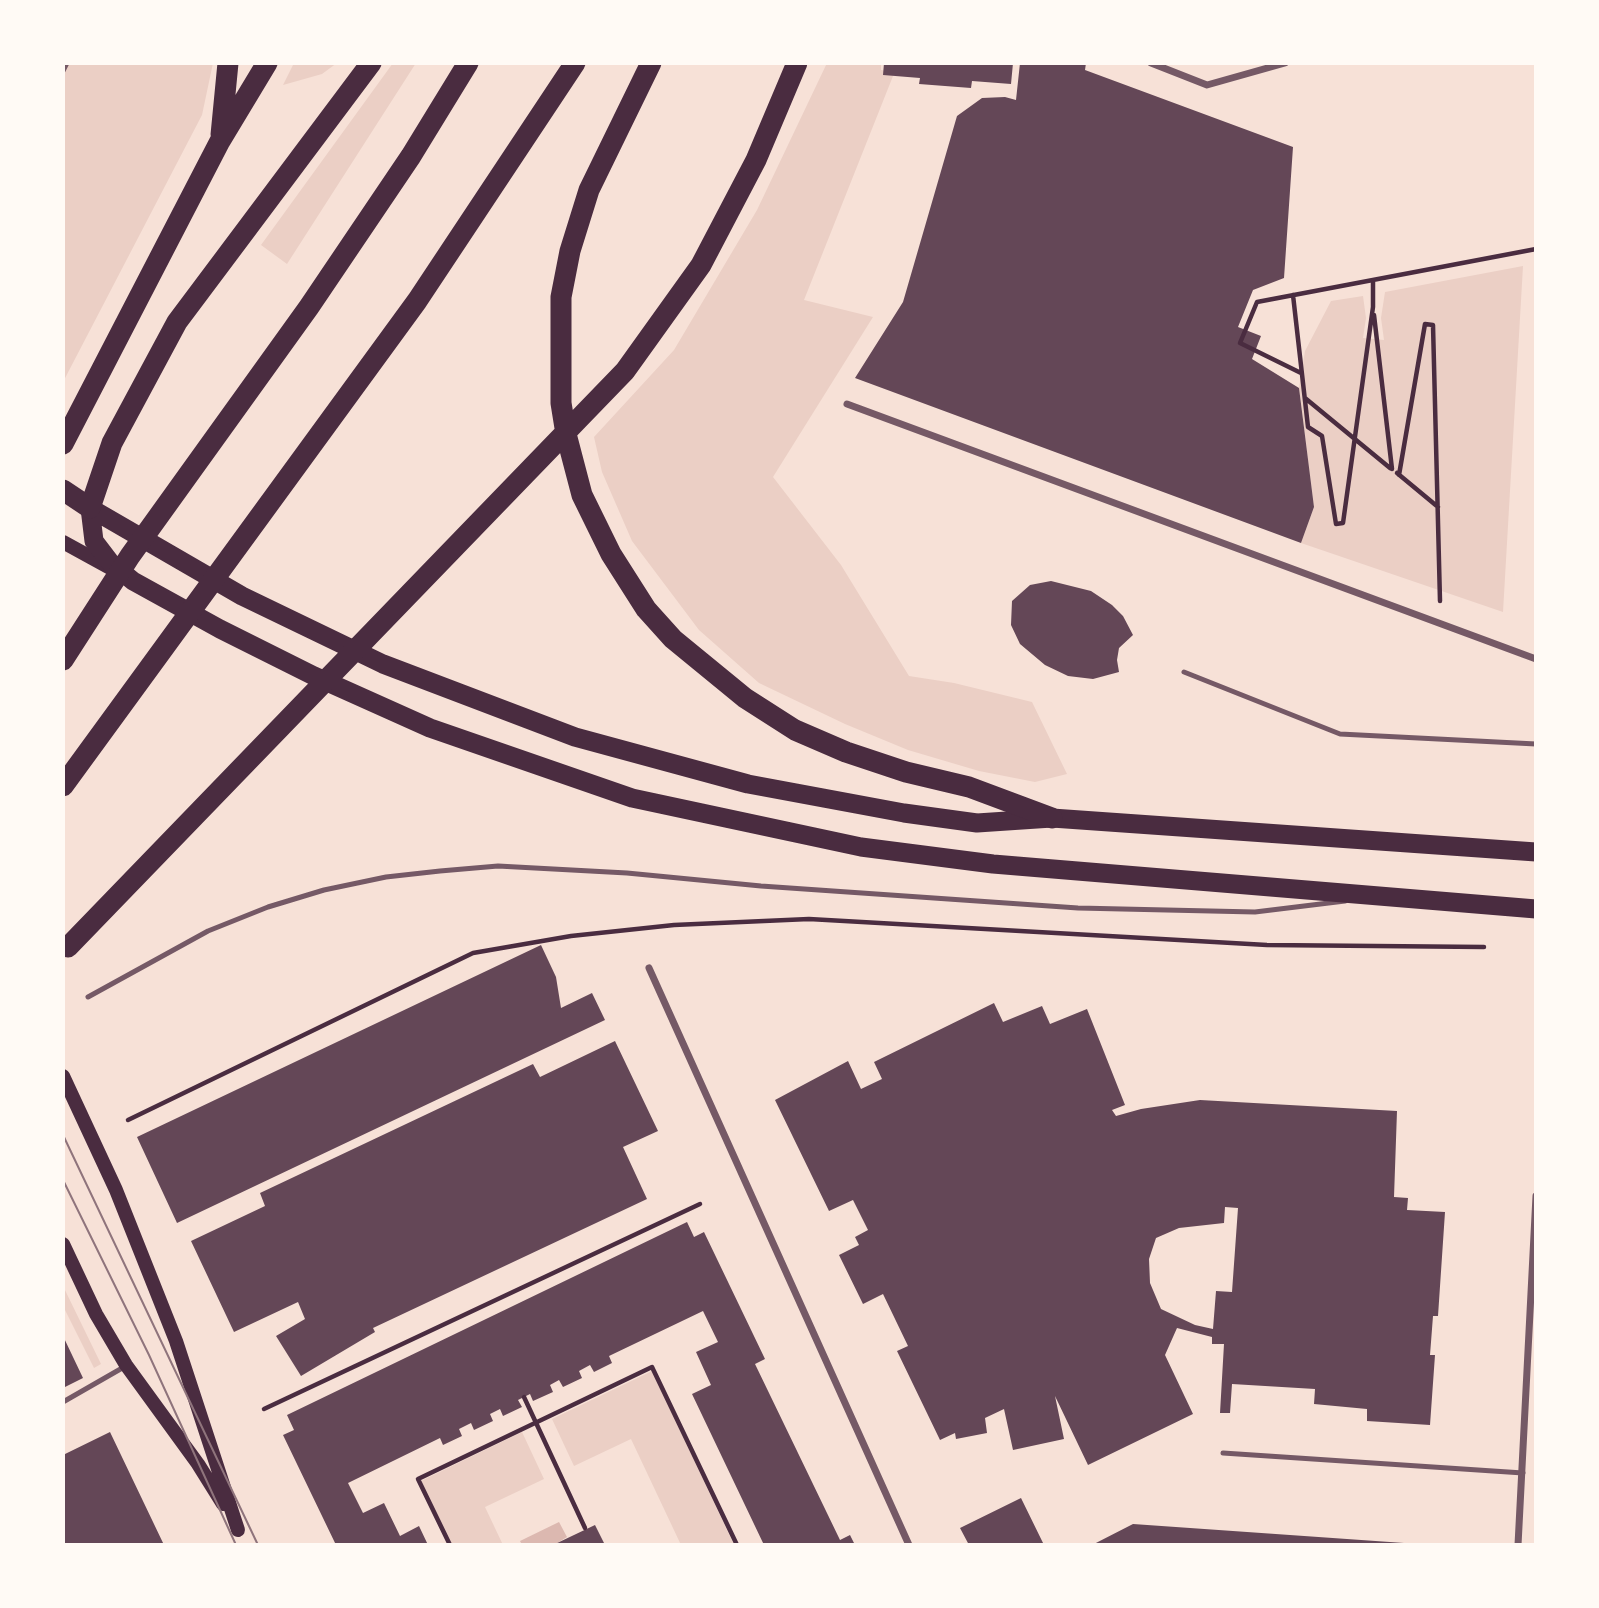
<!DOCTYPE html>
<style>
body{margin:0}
#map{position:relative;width:1599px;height:1608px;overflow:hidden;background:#f7e1d7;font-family:Overpass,sans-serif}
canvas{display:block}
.frame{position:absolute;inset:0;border:65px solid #fffaf5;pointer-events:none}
</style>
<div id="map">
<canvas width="1599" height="1608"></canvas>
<div class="frame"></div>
</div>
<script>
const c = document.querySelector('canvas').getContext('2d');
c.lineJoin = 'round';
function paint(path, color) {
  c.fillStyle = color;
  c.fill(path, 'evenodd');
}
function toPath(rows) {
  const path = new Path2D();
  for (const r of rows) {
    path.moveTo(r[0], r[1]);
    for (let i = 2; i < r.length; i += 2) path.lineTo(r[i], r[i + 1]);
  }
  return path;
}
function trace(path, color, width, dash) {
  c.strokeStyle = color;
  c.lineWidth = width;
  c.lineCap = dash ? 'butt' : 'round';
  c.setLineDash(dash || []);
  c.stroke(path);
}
const green = toPath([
 [63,63,213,63,202,115,63,382],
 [294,63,337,63,322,74,283,85],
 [393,63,416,63,287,264,261,245],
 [827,63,881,63,881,70,895,71,804,300,873,317,773,477,841,565,909,676,954,683,1032,702,1067,774,1035,782,979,771,908,750,845,724,759,683,699,630,632,541,602,472,594,437,674,350,757,210],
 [1523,266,1503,612,1301,543,1314,507,1299,388,1305,351,1331,301,1363,296,1366,318,1363,338,1384,340,1381,318,1385,292],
 [63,1286,101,1364,94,1368,63,1306],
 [652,1371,734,1545,681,1545,631,1439,574,1466,552,1419],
 [522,1432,544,1479,485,1507,503,1545,452,1545,421,1481]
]);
const water = toPath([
 [559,1522,567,1537,554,1545,522,1545,520,1541]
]);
const building = toPath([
 [884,63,1013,63,1011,84,972,81,971,88,919,84,920,78,883,75],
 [1020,63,1086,63,1085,70,1293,147,1284,278,1253,290,1238,327,1261,336,1252,359,1299,388,1314,507,1301,543,855,378,903,302,957,116,982,98,1005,97,1016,100],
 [1051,581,1091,591,1112,605,1123,616,1133,635,1119,648,1117,660,1119,672,1093,679,1068,676,1045,665,1020,644,1011,625,1012,601,1030,585],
 [541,945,556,977,561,1008,592,993,605,1020,177,1223,137,1137],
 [994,1003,1003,1022,1042,1006,1050,1024,1087,1009,1125,1105,1112,1110,1116,1116,1141,1109,1200,1100,1397,1111,1394,1197,1408,1198,1407,1210,1445,1212,1438,1316,1433,1316,1430,1355,1435,1355,1430,1425,1367,1421,1367,1409,1314,1404,1315,1389,1232,1384,1230,1413,1220,1413,1224,1344,1212,1344,1212,1337,1177,1328,1165,1355,1193,1414,1088,1465,1055,1396,1064,1439,1013,1450,1004,1409,985,1418,987,1433,956,1439,955,1433,940,1440,897,1351,908,1346,883,1294,863,1304,839,1255,859,1245,855,1237,868,1230,853,1200,829,1211,775,1100,848,1061,861,1089,882,1079,874,1062],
 [1225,1207,1238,1208,1232,1292,1216,1291,1213,1329,1195,1325,1161,1309,1150,1283,1149,1259,1156,1238,1179,1228,1224,1223],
 [615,1041,658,1131,623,1147,647,1199,373,1328,375,1332,301,1376,276,1336,305,1319,298,1302,234,1332,191,1241,265,1206,260,1193,332,1159,533,1064,540,1077],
 [687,1222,694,1237,704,1232,765,1359,755,1364,840,1540,850,1535,855,1545,764,1545,692,1394,711,1385,696,1352,718,1342,703,1311,609,1356,612,1363,594,1372,590,1365,579,1371,582,1378,563,1387,559,1380,550,1385,553,1392,533,1401,530,1394,518,1400,522,1407,503,1416,500,1409,490,1414,493,1421,474,1430,471,1423,459,1429,462,1436,443,1445,440,1438,348,1483,363,1513,384,1503,400,1536,419,1526,428,1545,336,1545,283,1435,294,1430,287,1415],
 [63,1336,83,1378,63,1388],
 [110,1432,164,1545,63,1545,63,1455],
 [1021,1498,1044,1545,969,1545,960,1528],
 [1133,1524,1404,1543,1404,1545,1092,1545],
 [595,1525,605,1545,553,1545]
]);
const path = toPath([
 [1293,295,1308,427,1322,436,1336,524,1343,523,1373,307],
 [1373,307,1373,280],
 [1374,315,1392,469],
 [1301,373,1240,343,1257,302,1536,249],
 [1305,398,1390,468],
 [1397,473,1438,507],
 [1399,475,1425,324,1433,325,1440,601],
 [128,1120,473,953,571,936,674,925,809,919,1267,945,1484,947],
 [524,1397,585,1528],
 [264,1409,700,1204],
 [450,1545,418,1479,652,1367,737,1545]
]);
const service = toPath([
 [63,71,67,63],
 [1184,672,1340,734,1536,744],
 [88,997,208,931,268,907,324,890,386,877,440,871,498,866,627,873,761,886,1078,908,1255,912,1345,901],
 [63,1402,124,1367],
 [1223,1453,1523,1473]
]);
const minor = toPath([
 [1151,63,1207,85,1285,63],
 [847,404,1536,659],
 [649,968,909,1545],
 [1518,1545,1536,1196]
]);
const secondary = toPath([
 [63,542,114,570],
 [63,1076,116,1190,176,1341,238,1530],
 [63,1244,96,1314,126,1365,198,1464,223,1504]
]);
const trunk = toPath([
 [1536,852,1052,818,977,823,904,813,748,784,575,737,383,664,242,596,90,508,94,541,110,562,133,581,220,629,314,676,430,728,632,798,861,847,993,864,1536,909]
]);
const motorway = toPath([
 [651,63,589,190,570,251,561,297,561,403,566,434,582,495,611,554,646,609,673,639,745,698,795,730,846,752,906,772,969,787,1052,818],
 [221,135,228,63],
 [63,444,220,141,267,63],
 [63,490,90,508,112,443,177,322,371,63],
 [63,660,130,556,309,307,411,156,468,63],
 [63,786,417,301,575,63],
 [68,947,625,371,701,265,756,160,797,63]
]);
const tram = toPath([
 [63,1135,258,1545],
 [63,1180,149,1355,236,1545]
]);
paint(green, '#ebcfc5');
paint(water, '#dcb8b0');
paint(building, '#644757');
trace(path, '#4a2c40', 4.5);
trace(service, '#755966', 5);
trace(minor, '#755966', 7);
trace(secondary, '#4a2c40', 14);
trace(trunk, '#4a2c40', 19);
trace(motorway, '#4a2c40', 21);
trace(tram, '#8f747c', 2);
</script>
